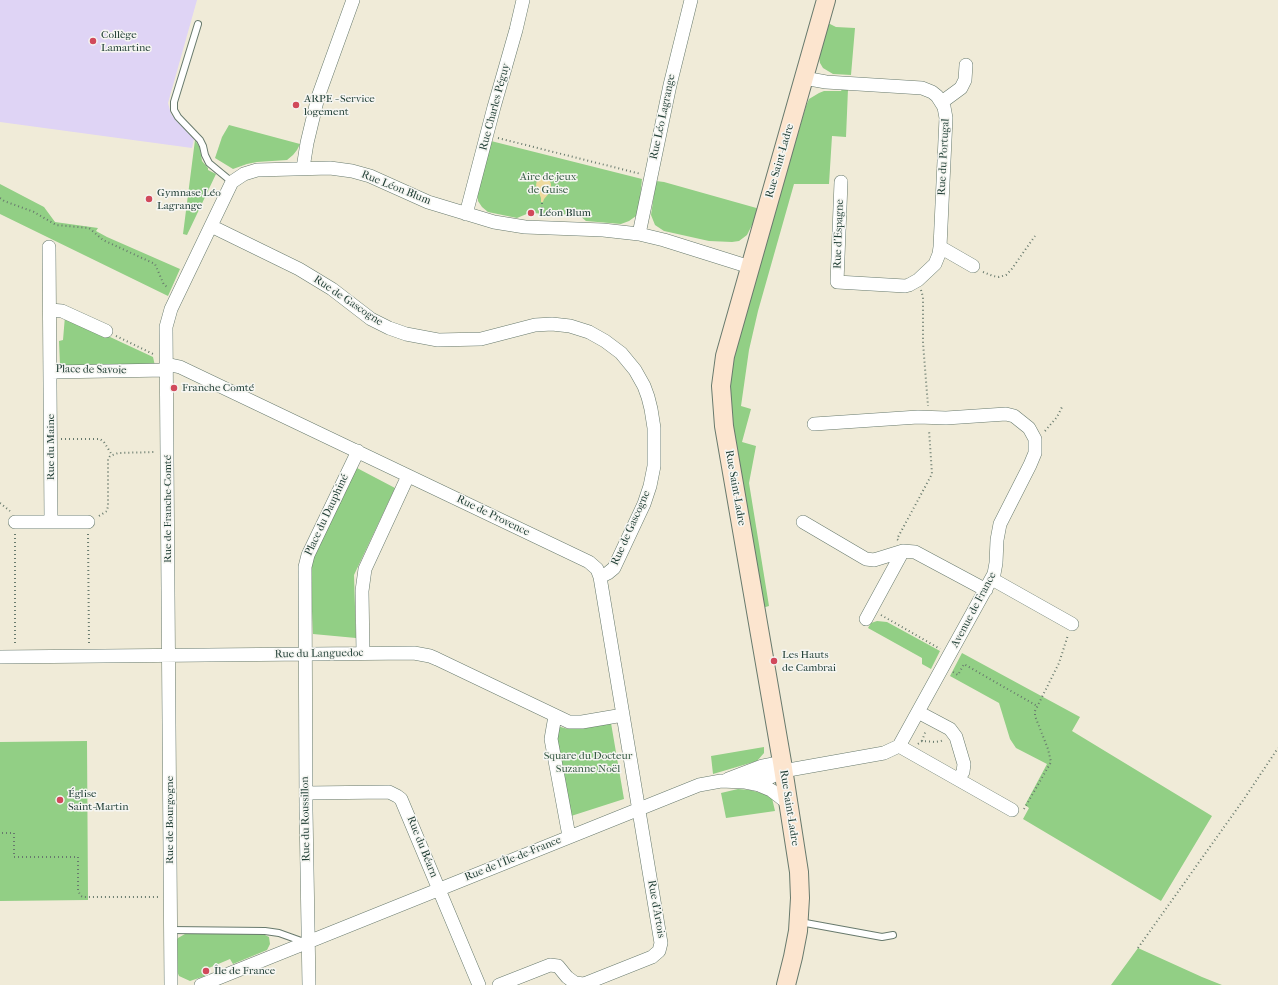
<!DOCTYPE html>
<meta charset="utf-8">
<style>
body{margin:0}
canvas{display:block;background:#f0ebd8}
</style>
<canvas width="1278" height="985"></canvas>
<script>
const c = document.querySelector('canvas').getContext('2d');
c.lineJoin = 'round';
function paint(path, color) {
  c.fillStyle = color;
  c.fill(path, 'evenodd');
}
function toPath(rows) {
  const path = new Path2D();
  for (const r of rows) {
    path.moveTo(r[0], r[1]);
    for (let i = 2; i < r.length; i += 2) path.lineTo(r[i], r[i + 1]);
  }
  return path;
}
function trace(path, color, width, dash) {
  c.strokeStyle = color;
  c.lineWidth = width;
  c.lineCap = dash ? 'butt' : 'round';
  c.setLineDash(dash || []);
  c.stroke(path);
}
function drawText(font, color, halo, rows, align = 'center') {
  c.font = font + ' "IM FELL French Canon",serif';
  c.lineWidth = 3;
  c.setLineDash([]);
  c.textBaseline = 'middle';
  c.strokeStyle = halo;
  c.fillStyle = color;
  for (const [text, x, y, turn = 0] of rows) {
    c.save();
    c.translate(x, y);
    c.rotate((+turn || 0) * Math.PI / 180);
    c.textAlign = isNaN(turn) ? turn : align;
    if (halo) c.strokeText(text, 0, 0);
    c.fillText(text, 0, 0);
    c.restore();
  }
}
const built = toPath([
 [0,0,197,0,168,103,171,114,194,139,192,148,0,122]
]);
const green = toPath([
 [826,22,836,27,855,28,851,75,833,74,823,68,820,63,819,57],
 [842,89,848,89,846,137,832,136,829,184,794,184,758,311,749,350,741,406,751,409,742,442,756,446,749,483,769,606,762,608,734,447,729,370,806,106,809,99,819,93,824,91,841,91],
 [229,125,300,144,297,150,293,155,287,160,257,162,247,164,233,169,215,158,222,137],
 [195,140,200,148,202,161,208,168,208,170,216,174,187,235,183,234],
 [491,141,642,179,639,209,636,216,629,221,621,224,586,221,579,215,529,213,517,218,488,212,482,207,478,201,477,191],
 [656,181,664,182,760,209,747,235,739,241,732,242,709,241,664,231,655,225,651,215],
 [0,184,44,207,55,222,98,228,96,231,107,237,180,269,168,296,0,214],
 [65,316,153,357,155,366,64,368,60,365,59,341,63,340],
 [357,468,395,488,354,575,356,638,313,634,310,565],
 [877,621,887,622,940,651,931,669,922,664,922,658,868,628,871,623],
 [962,653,1080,717,1072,731,1212,816,1161,901,1023,819,1029,808,1025,805,1047,764,1016,748,1010,739,999,703,950,676],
 [611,723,624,799,568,817,553,736,557,726,568,729],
 [87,741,88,900,0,901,0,742],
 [764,747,764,753,757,761,713,774,711,756],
 [738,789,750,790,768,795,772,798,775,811,726,818,721,793],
 [185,934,263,934,269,937,270,944,267,950,233,964,230,959,204,970,205,976,190,981,179,976,176,969,175,943,178,938],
 [1138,948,1202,977,1222,985,1111,985]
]);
const sand = toPath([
 [541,177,547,177,549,179,551,184,551,191,544,199,543,202,541,202,541,198,536,185,537,180]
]);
const path = toPath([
 [498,138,641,174],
 [0,198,4,201,34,212,56,225,89,228,103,240,155,264,164,285,169,288],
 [542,203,542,215],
 [983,272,993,276,999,277,1006,275,1011,270,1035,236],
 [921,290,923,297,923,343,928,406],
 [116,336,155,355],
 [1045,431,1057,417,1062,407],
 [61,439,100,439,104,442,112,455],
 [0,503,10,511],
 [99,516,107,511,108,506,108,459,110,456,118,453,156,452],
 [15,534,15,646],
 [88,534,89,645],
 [898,540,897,539,932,474,929,430],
 [881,615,940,649],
 [953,672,958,675,964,664,1037,706],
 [922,741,926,730],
 [918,744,922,741,935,742,941,741,944,739],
 [1024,809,1051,762,1048,749,1035,716,1035,711,1059,663,1068,635],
 [2,833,14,833,14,857,78,857,78,891,81,896,83,897,159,897],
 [1138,948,1244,799,1278,748]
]);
const lane = toPath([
 [198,24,174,102,174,110,178,117,200,140,203,146,205,155,209,163,232,182],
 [800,922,882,937,893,935],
 [170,930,265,931,279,933,304,942]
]);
const street = toPath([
 [804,78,826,82,922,88,932,92,937,96,944,107,946,118,940,247,973,266],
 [942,102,961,88,965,80,966,65],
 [303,168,307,143,318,97,353,0],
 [841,182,837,282,905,286,909,285,918,280,935,264,939,254,940,247],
 [466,214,494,107,516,30,523,0],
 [211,226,299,269,332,289,371,319,389,328,406,334,438,340,481,339,535,325,552,324,570,326,589,332,605,341,621,353,635,370,644,386,648,397,651,409,654,428,654,466,650,486,644,504,614,568,608,573,600,577],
 [639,234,670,85,691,0],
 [49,247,51,522],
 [50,310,62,311,106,331],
 [166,364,180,367,589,562,597,569,600,577,661,943,659,951,652,957,584,984,575,983,567,977,558,966,550,965,499,985],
 [51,372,167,370],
 [15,522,88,522],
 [803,522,866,559,874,560,903,551,915,552,986,590],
 [992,579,1072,624],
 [866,619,903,551],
 [363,653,362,591,365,569,408,476],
 [0,657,414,653,430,656,437,659,569,722,582,722,623,715],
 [918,712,950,729,956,737,964,764,963,772,958,779],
 [555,716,551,739,569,836],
 [899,746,1012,810],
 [728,779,762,766,782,762],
 [744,782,771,777,783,771,884,753,899,746,994,574,996,563,997,540,1000,524,1030,465,1035,453,1035,439,1029,428,1014,416,1006,414,946,418,918,417,814,424],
 [306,793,389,792,397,796,401,799,479,985],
 [171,985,166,327,171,309,232,182,244,174,257,170,330,168,352,171,370,176,428,202,494,222,525,227,603,230,639,234,664,240,750,267],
 [201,985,699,785,721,781,744,782,759,785,771,790,789,804],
 [309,985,306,810,305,567,308,555,358,451]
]);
const secondary = toPath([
 [786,985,793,957,798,931,800,898,799,872,782,762,724,426,721,386,725,356,826,0]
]);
const markers = [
 [93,41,4,"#d1495b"],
 [296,105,4,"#d1495b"],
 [149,199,4,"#d1495b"],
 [531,213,4,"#d1495b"],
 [174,388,4,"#d1495b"],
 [774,661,4,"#d1495b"],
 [60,800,4,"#d1495b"],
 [206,971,4,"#d1495b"]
];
const poiNames = [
 ["Collège",101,35],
 ["Lamartine",101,48],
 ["ARPE - Service",304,99],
 ["logement",304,112],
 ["Gymnase Léo",157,193],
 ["Lagrange",157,206],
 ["Léon Blum",539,213],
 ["Franche Comté",182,388],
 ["Les Hauts",782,655],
 ["de Cambrai",782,668],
 ["Église",68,794],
 ["Saint-Martin",68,807],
 ["Île de France",214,971]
];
const streetNames = [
 ["Rue Charles Péguy",495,107,-75],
 ["Rue Léo Lagrange",663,117,-78],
 ["Rue du Portugal",944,157,-87],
 ["Rue Saint-Ladre",780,161,-74],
 ["Rue Léon Blum",396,188,22],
 ["Rue d'Espagne",839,234,-88],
 ["Rue de Gascogne",348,301,34],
 ["Place de Savoie",91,370,1],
 ["Rue du Maine",51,447,-90],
 ["Rue Saint-Ladre",735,488,80],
 ["Rue de Franche-Comté",168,509,-90],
 ["Place du Dauphiné",327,515,-65],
 ["Rue de Provence",493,516,26],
 ["Rue de Gascogne",631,528,-66],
 ["Avenue de France",974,610,-62],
 ["Rue du Languedoc",319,654,-1],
 ["Rue Saint-Ladre",789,808,81],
 ["Rue du Roussillon",306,819,-91],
 ["Rue de Bourgogne",170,820,-90],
 ["Rue du Béarn",422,847,68],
 ["Rue de l'Île-de-France",513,859,-22],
 ["Rue d'Artois",656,909,80]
];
const parkNames = [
 ["Aire de jeux",548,177],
 ["de Guise",548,190],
 ["Square du Docteur",588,756],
 ["Suzanne Noël",588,769]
];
paint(built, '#dfd4f5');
paint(green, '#92cf85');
paint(sand, '#eeda9e');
trace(lane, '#687a6d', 8);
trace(street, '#687a6d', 14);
trace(secondary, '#687a6d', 20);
trace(path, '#687a6d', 2, [1, 3]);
trace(lane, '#fff', 6);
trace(street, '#fff', 13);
trace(secondary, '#fce5cf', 18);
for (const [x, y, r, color] of markers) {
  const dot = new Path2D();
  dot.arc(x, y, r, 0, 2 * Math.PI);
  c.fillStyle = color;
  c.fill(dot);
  trace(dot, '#f6f6f2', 1.5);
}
drawText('11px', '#1f3d34', '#f6f6f2', poiNames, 'left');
drawText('11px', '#1f3d34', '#f6f6f2', streetNames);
drawText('11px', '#365a44', '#f6f6f2', parkNames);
</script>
